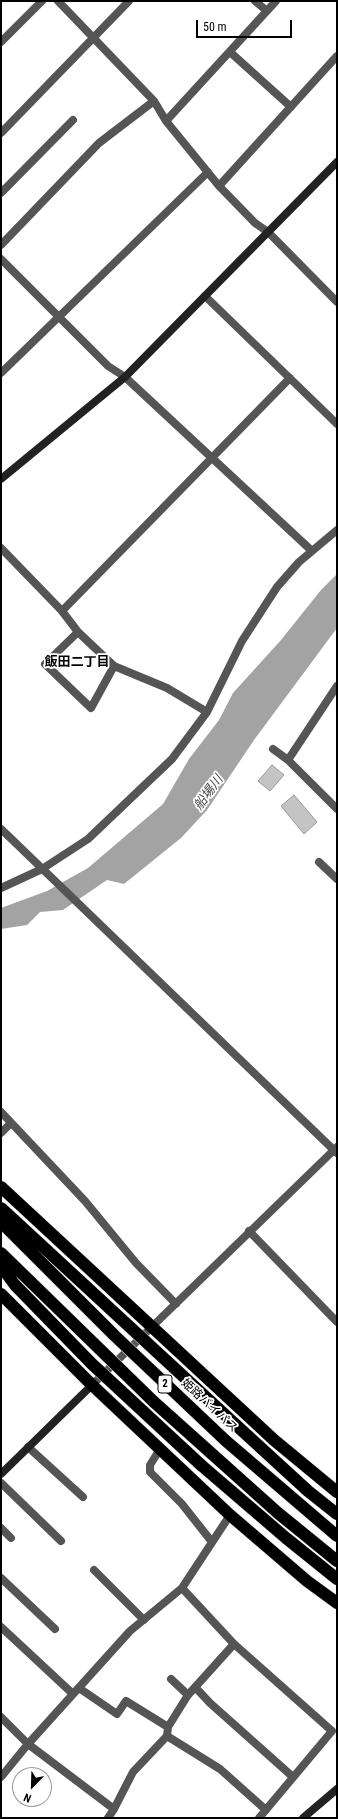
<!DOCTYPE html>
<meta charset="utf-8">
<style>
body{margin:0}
#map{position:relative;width:338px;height:1819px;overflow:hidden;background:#fff;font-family:"Roboto Condensed",sans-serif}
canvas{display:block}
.frame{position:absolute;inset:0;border:2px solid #000;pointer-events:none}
.north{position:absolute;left:12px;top:1767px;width:40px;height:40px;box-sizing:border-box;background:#fff;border:1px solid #999;border-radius:50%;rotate:203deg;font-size:11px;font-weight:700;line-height:16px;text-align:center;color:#000}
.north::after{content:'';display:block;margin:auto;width:14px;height:18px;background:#000;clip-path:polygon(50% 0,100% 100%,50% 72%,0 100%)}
.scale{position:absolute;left:196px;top:20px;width:96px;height:18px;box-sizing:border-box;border:2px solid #000;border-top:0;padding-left:5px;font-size:12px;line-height:14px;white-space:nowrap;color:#000;-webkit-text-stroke:3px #fff;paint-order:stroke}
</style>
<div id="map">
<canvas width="338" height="1819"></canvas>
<div class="frame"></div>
<div class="north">N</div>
<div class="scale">50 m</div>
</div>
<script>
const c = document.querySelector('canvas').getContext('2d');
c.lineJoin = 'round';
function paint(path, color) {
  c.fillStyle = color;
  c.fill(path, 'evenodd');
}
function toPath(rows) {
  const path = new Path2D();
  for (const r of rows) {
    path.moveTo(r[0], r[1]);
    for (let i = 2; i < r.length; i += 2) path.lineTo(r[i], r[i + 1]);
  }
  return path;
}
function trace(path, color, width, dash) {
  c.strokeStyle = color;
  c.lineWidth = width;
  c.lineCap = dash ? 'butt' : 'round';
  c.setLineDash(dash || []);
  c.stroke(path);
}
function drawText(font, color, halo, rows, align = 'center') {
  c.font = font + ' "Roboto Condensed","Noto Sans JP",sans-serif';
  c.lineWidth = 3.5;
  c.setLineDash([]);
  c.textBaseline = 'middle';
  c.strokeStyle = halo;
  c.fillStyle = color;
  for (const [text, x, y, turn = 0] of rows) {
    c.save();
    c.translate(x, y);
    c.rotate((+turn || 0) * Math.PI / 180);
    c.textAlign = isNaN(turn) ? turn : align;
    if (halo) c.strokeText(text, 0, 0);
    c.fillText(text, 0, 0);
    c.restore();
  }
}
const water = toPath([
 [337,574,337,628,254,740,207,810,181,838,124,884,107,880,63,910,40,912,27,925,1,929,1,908,47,891,88,868,163,804,189,759,219,720,233,693,281,640,321,590]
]);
const building = toPath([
 [272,765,284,775,270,791,258,781,272,765],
 [294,795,317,822,304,834,281,806,294,795]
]);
const street = toPath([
 [58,1,154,101,166,121,219,186,255,223,268,232,337,302],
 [255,1,267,11],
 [1,42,42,1],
 [230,52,291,107],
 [166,121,276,1],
 [1,133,129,1],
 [219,186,337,56],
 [1,193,73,120],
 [1,245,99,143,154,101],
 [1,259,108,366,125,377,312,551],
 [205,296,337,424],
 [1,373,208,172],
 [1,548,62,611,78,632,114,666,167,688,207,712],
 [62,611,290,378],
 [78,632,45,664,91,708,114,666],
 [273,749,288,760,337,809],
 [288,760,337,686],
 [1,829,337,1153],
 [319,862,337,879],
 [1,888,42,869,88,839,172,759,207,712,242,641,277,587,299,562,337,530],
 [1,1112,85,1201,136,1263,176,1304],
 [1,1133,11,1123],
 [249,1231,337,1322],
 [92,1385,337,1147],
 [28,1447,83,1497],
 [160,1449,150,1465,150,1472,182,1504,212,1542],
 [1,1483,61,1541],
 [1,1528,11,1538],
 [94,1570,144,1620],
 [1,1578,55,1629],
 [182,1588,234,1644,332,1731,259,1818],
 [1,1627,73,1694],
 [171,1679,188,1695],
 [195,1687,210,1703,293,1777],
 [79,1688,117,1714,126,1701,168,1727],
 [1,1717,28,1744,114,1809,108,1818],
 [167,1736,220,1769,266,1810],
 [1,1777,28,1744,130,1631,182,1588,230,1515],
 [114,1809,133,1772,167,1736,168,1727,188,1695,234,1644]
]);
const secondary = toPath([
 [1,479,125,377,337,162],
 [1,1474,92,1385],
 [303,1818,337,1789]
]);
const highway = toPath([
 [1,1187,274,1440,337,1492],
 [1,1294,92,1385,230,1515,307,1581,337,1603],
 [236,1425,308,1491,337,1514],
 [201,1465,286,1538,337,1579]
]);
const highwayBridge = toPath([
 [1,1208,236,1425],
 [1,1222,115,1336,226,1441,337,1536],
 [1,1253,154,1402,278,1513,337,1561],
 [1,1266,15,1285,92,1364,201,1465]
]);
const shields = [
 [165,1384,14]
];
const shieldNames = [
 ["2",165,1384]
];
const streetNames = [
 ["姫路バイパス",209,1406,43]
];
const neighbourhoodNames = [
 ["飯田二丁目",77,663]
];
const waterNames = [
 ["船場川",209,793,-54]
];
paint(water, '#a3a3a3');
paint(building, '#c4c4c4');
trace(building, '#999', 1);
trace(highway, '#dbdbdb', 13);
trace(street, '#555', 8);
trace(secondary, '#222', 8);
trace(highway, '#000', 12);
trace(highwayBridge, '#dbdbdb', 13, []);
trace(highwayBridge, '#000', 12);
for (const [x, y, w] of shields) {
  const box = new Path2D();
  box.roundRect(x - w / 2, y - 9, w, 18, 3);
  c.fillStyle = '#fff';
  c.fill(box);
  trace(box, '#000', 1);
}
drawText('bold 11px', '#000', null, shieldNames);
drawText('12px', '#000', '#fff', streetNames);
drawText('bold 13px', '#000', '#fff', neighbourhoodNames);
drawText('italic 13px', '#444', '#fff', waterNames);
</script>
